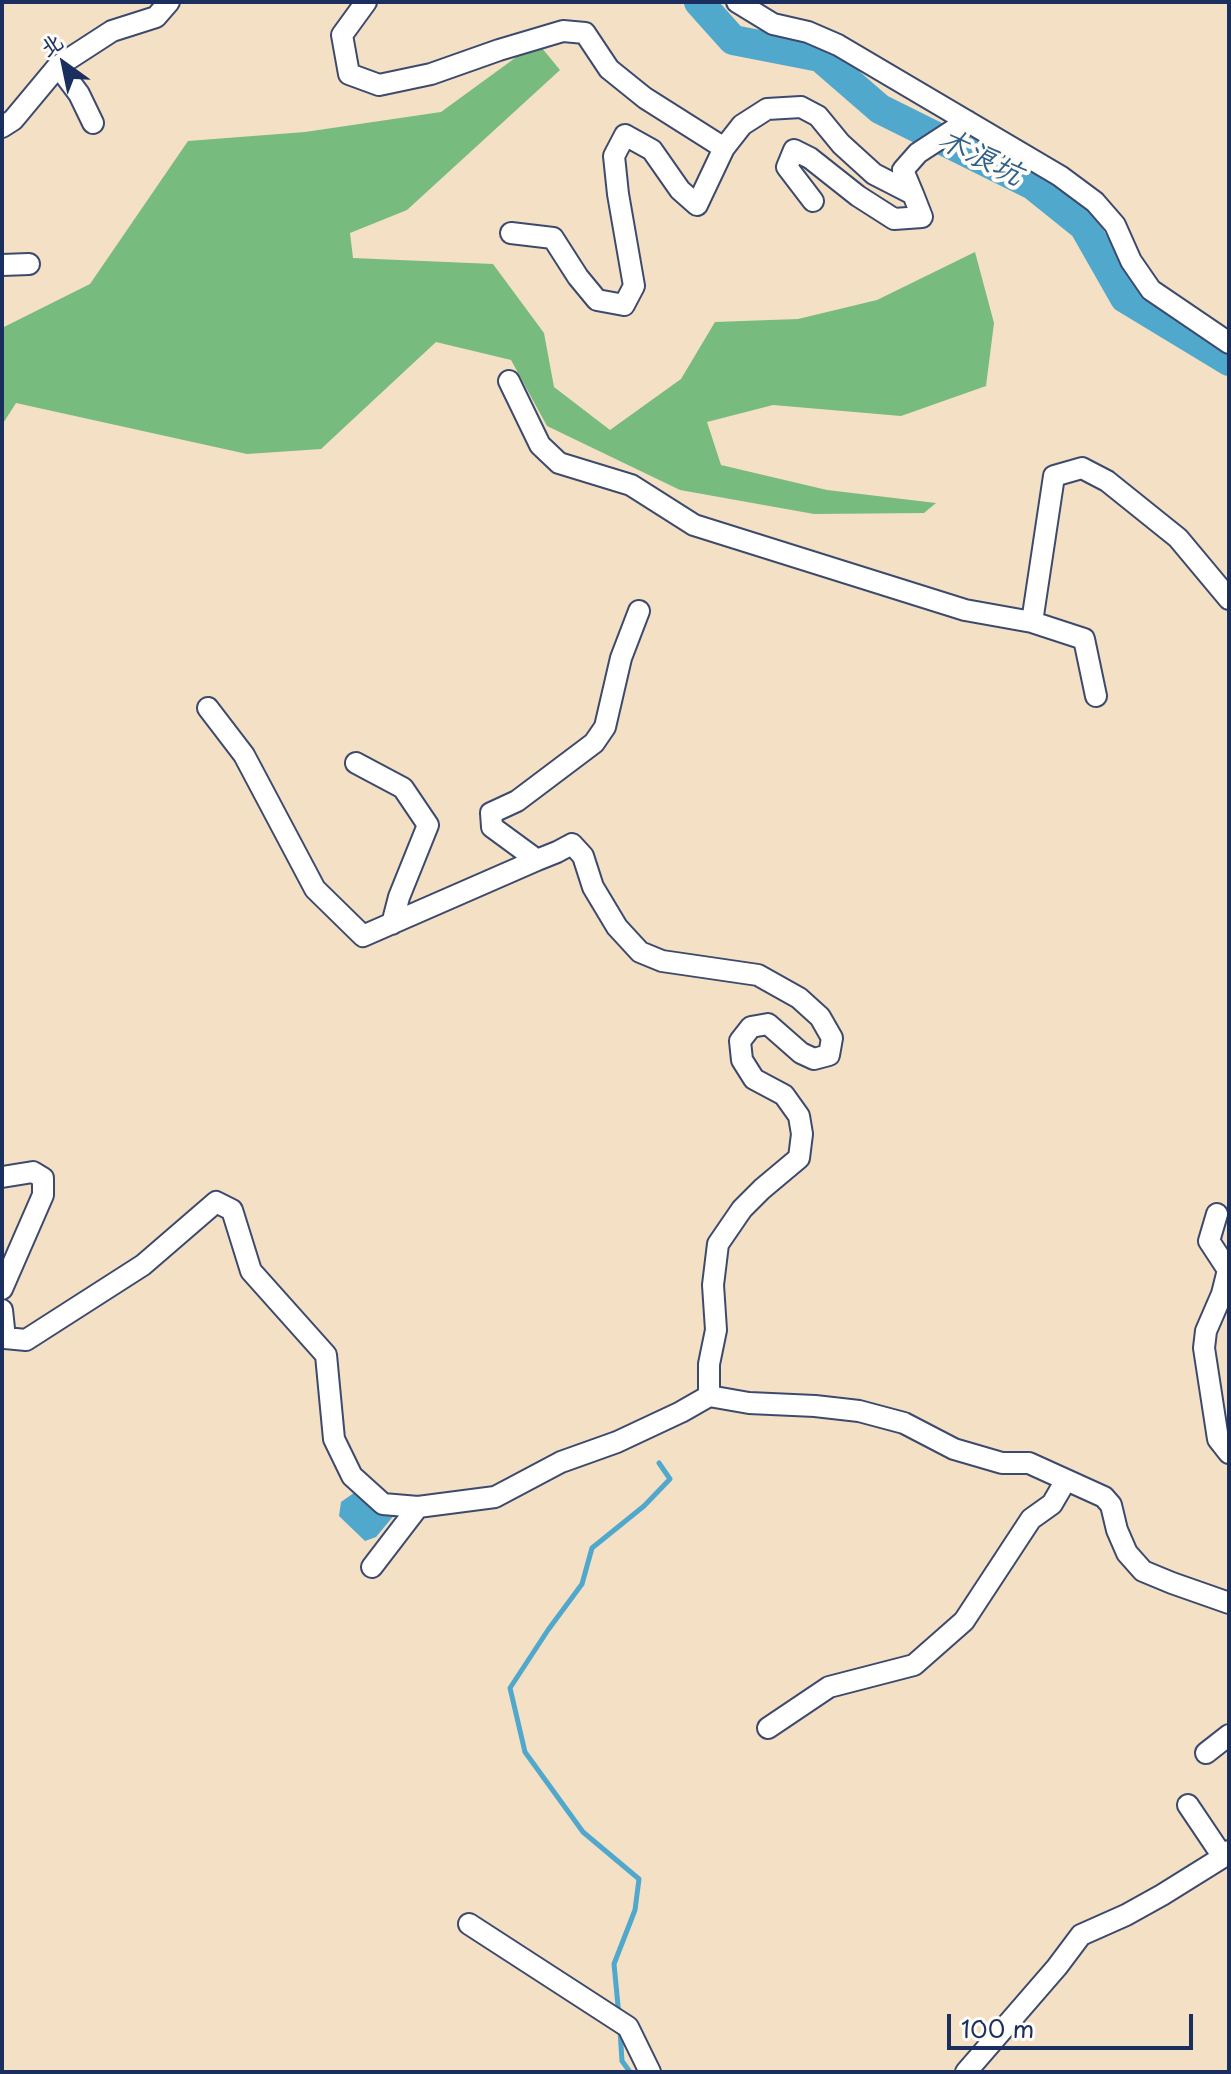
<!DOCTYPE html>
<meta charset="utf-8">
<style>
body{margin:0}
#map{position:relative;width:1231px;height:2074px;overflow:hidden;background:#f4e0c5;font-family:"Playpen Sans","LXGW WenKai TC",sans-serif}
canvas{display:block}
.frame{position:absolute;inset:0;border:4px solid #1b2f5e;pointer-events:none}
.north{position:absolute;left:24px;top:24px;width:80px;height:80px;-webkit-text-stroke:6px #fdfcf7;paint-order:stroke;rotate:327deg;font-size:22px;font-weight:700;line-height:32px;text-align:center;color:#1b2f5e}
.north::after{content:'';display:block;margin:auto;width:28px;height:36px;background:#1b2f5e;clip-path:polygon(50% 0,100% 100%,50% 72%,0 100%)}
.scale{position:absolute;left:947px;top:2014px;width:246px;height:36px;box-sizing:border-box;border:4px solid #1b2f5e;border-top:0;padding-left:10px;font-size:24px;line-height:28px;white-space:nowrap;color:#1b2f5e;-webkit-text-stroke:6px #fdfcf7;paint-order:stroke}
</style>
<div id="map">
<canvas width="1231" height="2074"></canvas>
<div class="frame"></div>
<div class="north">北</div>
<div class="scale">100 m</div>
</div>
<script>
const c = document.querySelector('canvas').getContext('2d');
c.lineJoin = 'round';
function paint(path, color) {
  c.fillStyle = color;
  c.fill(path, 'evenodd');
}
function toPath(rows) {
  const path = new Path2D();
  for (const r of rows) {
    path.moveTo(r[0], r[1]);
    for (let i = 2; i < r.length; i += 2) path.lineTo(r[i], r[i + 1]);
  }
  return path;
}
function trace(path, color, width, dash) {
  c.strokeStyle = color;
  c.lineWidth = width;
  c.lineCap = dash ? 'butt' : 'round';
  c.setLineDash(dash || []);
  c.stroke(path);
}
function drawText(font, color, halo, rows, align = 'center') {
  c.font = font + ' "Playpen Sans","LXGW WenKai TC",sans-serif';
  c.lineWidth = 8;
  c.setLineDash([]);
  c.textBaseline = 'middle';
  c.strokeStyle = halo;
  c.fillStyle = color;
  for (const [text, x, y, turn = 0] of rows) {
    c.save();
    c.translate(x, y);
    c.rotate((+turn || 0) * Math.PI / 180);
    c.textAlign = isNaN(turn) ? turn : align;
    if (halo) c.strokeText(text, 0, 0);
    c.fillText(text, 0, 0);
    c.restore();
  }
}
const forest = toPath([
 [537,42,560,70,407,210,350,233,353,258,493,264,544,333,554,387,610,430,681,379,715,322,798,319,877,300,975,252,994,323,986,386,901,416,773,405,707,422,721,465,827,490,936,503,924,513,814,514,680,490,547,426,511,360,436,342,321,449,247,454,16,403,2,425,2,328,90,284,188,141,305,132,441,112]
]);
const water = toPath([
 [358,1490,396,1513,376,1537,365,1541,339,1516,341,1502]
]);
const stream = toPath([
 [619,2016,614,1964,635,1910,639,1879,583,1832,525,1752,510,1688,548,1630,582,1584,592,1548,644,1506,670,1479,659,1463],
 [620,2030,622,2061,630,2072]
]);
const river = toPath([
 [699,2,733,40,820,57,880,109,1033,185,1084,226,1125,298,1229,361]
]);
const minor = toPath([
 [366,2,342,35,349,74,379,85,431,74,499,50,563,31,585,33,609,69,645,98,724,148],
 [737,2,773,24,808,32,838,45,1060,176,1095,202,1115,225,1131,261,1151,290,1229,343],
 [58,66,79,94,93,123],
 [2,127,13,120,58,66,112,31,156,17,169,2],
 [813,201,787,167,794,150,810,158,858,196,894,219,922,217,913,194],
 [511,233,553,238,578,277,597,300,624,305,634,286,618,194,614,156,625,135,652,150,680,190,697,205,724,148,742,125,767,109,801,107,818,116,841,144,874,174,913,194,903,170,918,153,967,121],
 [2,265,29,264],
 [509,381,540,445,559,463,631,485,694,525,965,610,1032,622,1084,639,1096,696],
 [639,611,621,658,605,727,594,743,517,801,491,813,492,827,537,860,557,852,572,844,583,856,593,887,617,927,640,952,662,961,758,975,799,998,820,1017,832,1038,829,1055,814,1059,801,1053,768,1024,751,1027,740,1041,742,1060,754,1079,784,1095,799,1116,802,1134,799,1158,762,1189,742,1209,718,1244,713,1285,716,1330,709,1364,709,1396],
 [1032,622,1054,476,1082,468,1107,481,1178,538,1229,599],
 [208,708,244,755,315,889,363,936,537,860],
 [356,763,403,788,428,825,399,897,392,924],
 [2,1177,33,1172,43,1178,43,1195,2,1289],
 [1217,1214,1209,1241,1228,1270,1222,1294,1206,1331,1204,1348,1218,1439,1229,1453],
 [2,1310,5,1338,26,1340,143,1265,216,1202,232,1210,251,1271,326,1355,334,1439,352,1476,383,1504,418,1507,495,1497,561,1462,617,1442,681,1412,709,1396,749,1403,815,1406,859,1411,904,1423,954,1449,1002,1463,1029,1463,1104,1497,1111,1505,1117,1530,1127,1553,1143,1571,1172,1583,1229,1603],
 [372,1567,418,1507],
 [768,1728,829,1687,914,1665,964,1621,1031,1519,1052,1504,1066,1480],
 [1206,1753,1229,1735],
 [1188,1805,1223,1857],
 [469,1924,628,2027,650,2072],
 [966,2072,1057,1967,1081,1935,1126,1915,1162,1895,1223,1857,1229,1851]
]);
const waterNames = [
 ["木浪坑",980,158,27]
];
paint(forest, '#77bb7e');
paint(water, '#50a8cd');
trace(stream, '#50a8cd', 5);
trace(river, '#50a8cd', 30);
trace(minor, '#3c4a6d', 24);
trace(minor, '#fff', 20);
drawText('italic 30px', '#305f8a', '#fdfcf7', waterNames);
</script>
